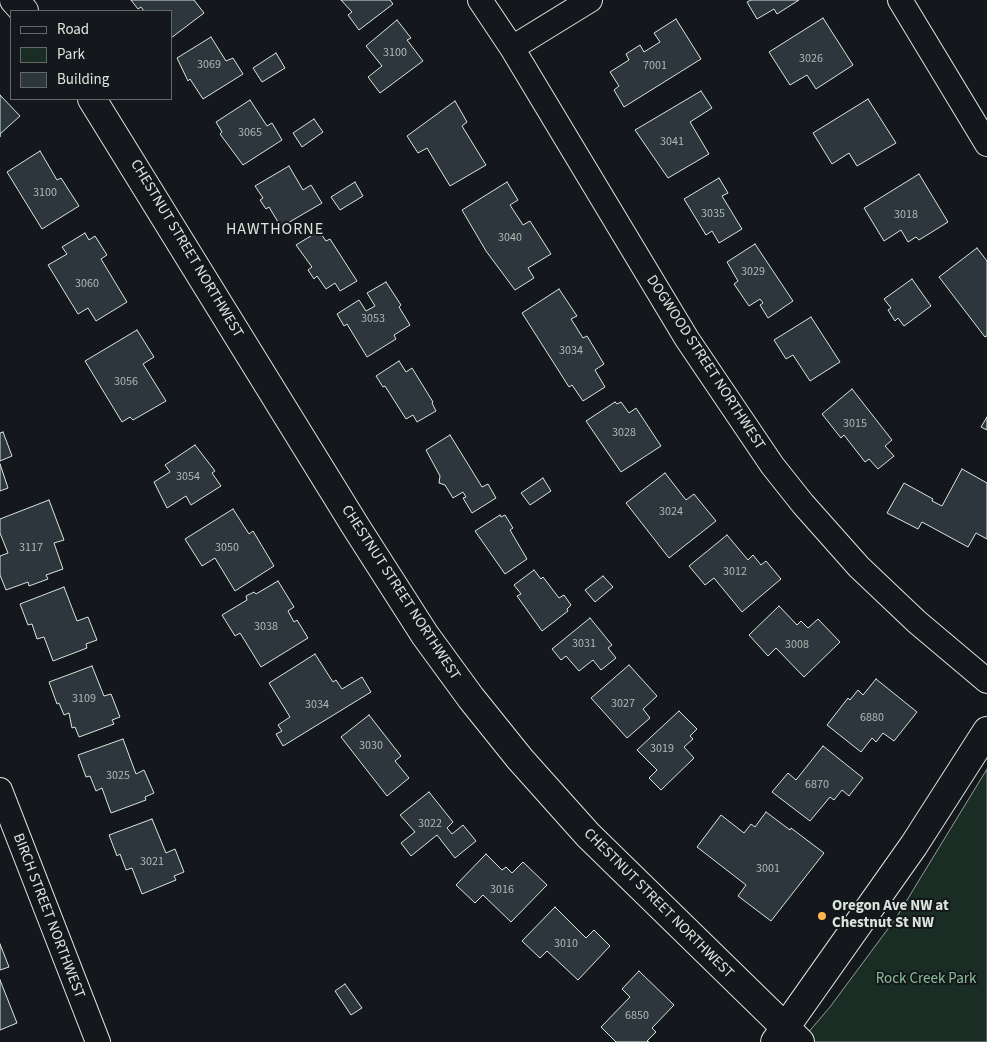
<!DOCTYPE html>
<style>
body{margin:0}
#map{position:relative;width:987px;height:1042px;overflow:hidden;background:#14181c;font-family:"Source Sans 3",sans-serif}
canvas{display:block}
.legend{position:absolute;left:10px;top:10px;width:162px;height:90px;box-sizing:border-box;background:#14181c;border:1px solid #626a69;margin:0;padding:6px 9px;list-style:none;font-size:15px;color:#d8e6dc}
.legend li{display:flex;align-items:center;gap:10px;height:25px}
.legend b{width:25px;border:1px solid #626a69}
</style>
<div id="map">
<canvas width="987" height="1042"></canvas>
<ul class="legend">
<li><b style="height:6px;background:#14181c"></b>Road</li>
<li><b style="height:14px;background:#1a2d24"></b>Park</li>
<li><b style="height:14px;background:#2c363c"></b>Building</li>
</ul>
</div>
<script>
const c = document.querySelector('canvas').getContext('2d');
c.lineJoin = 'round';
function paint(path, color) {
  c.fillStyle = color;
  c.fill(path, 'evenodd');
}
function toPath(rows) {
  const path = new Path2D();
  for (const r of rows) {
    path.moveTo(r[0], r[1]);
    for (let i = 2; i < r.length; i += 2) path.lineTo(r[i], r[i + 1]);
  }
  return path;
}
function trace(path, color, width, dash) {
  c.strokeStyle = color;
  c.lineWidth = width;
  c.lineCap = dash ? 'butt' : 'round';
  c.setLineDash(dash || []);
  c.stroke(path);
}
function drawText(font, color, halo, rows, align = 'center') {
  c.font = font + ' "Source Sans 3",sans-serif';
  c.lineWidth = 4;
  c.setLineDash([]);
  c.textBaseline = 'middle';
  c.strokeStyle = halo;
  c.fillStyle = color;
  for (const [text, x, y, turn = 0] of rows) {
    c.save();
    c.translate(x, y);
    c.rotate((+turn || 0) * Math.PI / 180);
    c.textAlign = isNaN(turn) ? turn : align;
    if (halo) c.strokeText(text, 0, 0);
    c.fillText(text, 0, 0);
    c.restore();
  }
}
const green = toPath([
 [987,769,987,1042,800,1042,830,1007,896,918,987,769]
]);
const building = toPath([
 [131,0,194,0,204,13,171,38,171,11,144,11,141,7,138,9,131,0],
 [341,0,390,0,393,4,359,30,348,15,352,12,341,0],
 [751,0,799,0,777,14,774,9,757,19,747,2,751,0],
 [823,18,853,65,816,89,807,75,790,85,769,52,823,18],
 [676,19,701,59,624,107,614,90,619,86,610,72,629,60,626,54,640,45,644,52,660,42,654,33,676,19],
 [397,20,411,38,407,40,423,61,380,93,368,77,382,66,366,46,397,20],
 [211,37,226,61,233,58,243,74,203,99,190,79,188,81,177,58,211,37],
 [276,53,285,68,262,82,253,68,276,53],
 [701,91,712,108,690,122,709,154,668,178,635,130,701,91],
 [0,95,20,116,0,134,0,137,0,95],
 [868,99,896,143,857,166,849,153,832,164,813,133,868,99],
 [250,100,267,126,272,123,282,140,243,165,220,134,222,132,216,122,250,100],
 [455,101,467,122,462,126,486,165,450,186,427,148,418,153,407,136,455,101],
 [314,119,323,132,302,147,293,133,314,119],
 [40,151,57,180,61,178,79,206,42,229,7,172,40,151],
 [289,166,303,190,311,185,322,203,281,227,269,207,266,209,260,200,263,198,255,186,289,166],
 [919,174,948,222,919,240,916,237,908,242,901,230,884,241,864,208,919,174],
 [719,178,728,193,722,196,742,229,719,243,712,231,706,235,684,199,719,178],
 [355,182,363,196,340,210,331,197,355,182],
 [507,182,518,200,510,205,523,225,530,221,551,254,528,268,534,278,515,290,486,251,462,210,507,182],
 [319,231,326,241,330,239,357,281,340,291,335,283,326,289,317,276,314,279,308,270,312,267,296,245,319,231],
 [85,233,89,240,95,236,107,255,101,259,127,302,96,321,88,308,78,314,48,265,67,254,62,247,85,233],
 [755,244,793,301,768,318,760,305,763,303,760,299,749,306,734,284,738,281,727,262,755,244],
 [977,248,987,261,987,336,985,337,939,277,977,248],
 [912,279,931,306,904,326,898,318,895,321,888,310,891,308,884,299,912,279],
 [386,282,401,305,399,307,410,325,394,335,396,339,367,357,347,324,344,326,337,314,359,300,366,311,375,306,367,293,386,282],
 [559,289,577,316,571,319,583,338,587,336,604,364,595,370,605,387,583,401,572,385,569,387,522,313,559,289],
 [811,317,840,362,810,381,793,355,786,359,774,340,811,317],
 [137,330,154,357,143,364,166,401,133,420,130,417,122,422,85,361,137,330],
 [399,361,406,372,412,368,433,402,432,403,436,411,417,422,413,415,406,419,385,386,383,387,376,376,399,361],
 [852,389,892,440,885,446,894,456,878,469,869,459,865,462,844,435,841,438,822,414,852,389],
 [615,402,617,404,621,402,629,413,636,408,661,446,621,472,586,421,615,402],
 [987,417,987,430,981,427,987,417],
 [3,432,12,456,0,461,0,433,3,432],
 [450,435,482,487,488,484,496,498,472,513,463,498,466,497,463,492,453,498,445,485,439,483,440,476,426,450,450,435],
 [195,445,215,471,212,473,221,486,191,505,186,496,167,508,154,482,170,472,165,465,195,445],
 [0,464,8,488,0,491,0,464],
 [962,469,987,483,987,539,976,533,968,547,922,522,918,529,887,513,904,483,933,499,932,501,942,506,962,469],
 [665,473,686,500,694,494,716,521,669,558,626,503,665,473],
 [543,478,551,491,530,505,521,493,543,478],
 [49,500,64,540,54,543,63,569,46,575,48,579,29,586,28,582,6,590,0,575,0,556,8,553,0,533,0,519,49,500],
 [233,509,249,534,253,531,274,566,235,591,215,558,202,566,185,539,233,509],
 [500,515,501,517,505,515,513,528,510,530,527,559,505,574,475,531,500,515],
 [727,535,748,560,753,555,761,565,766,561,781,579,742,612,714,578,705,585,689,566,727,535],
 [534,570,541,579,543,577,559,598,564,595,571,605,567,609,568,611,542,631,517,596,521,594,514,585,534,570],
 [603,576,613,587,595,602,585,590,603,576],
 [278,581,294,607,288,611,294,622,297,620,308,638,261,667,240,633,235,636,222,615,247,600,246,596,254,592,256,594,278,581],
 [64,587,77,621,88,617,97,640,86,644,87,648,53,661,44,637,37,639,32,624,28,625,20,604,64,587],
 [779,606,797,625,801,621,808,628,818,619,840,642,804,677,776,648,768,656,749,635,779,606],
 [590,618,612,645,608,648,616,658,601,670,593,660,579,671,566,656,561,660,552,649,590,618],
 [315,654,333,682,336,680,342,689,362,677,371,692,283,746,276,734,282,731,278,725,290,717,269,683,315,654],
 [629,665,657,696,643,709,650,718,627,738,591,698,629,665],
 [92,666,104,696,111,694,120,717,112,720,114,724,79,737,75,727,72,728,69,713,64,715,59,703,57,704,49,682,92,666],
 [876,679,917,712,894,741,883,733,876,742,872,738,861,752,827,725,848,698,850,700,858,690,863,695,876,679],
 [679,711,697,729,690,736,693,739,684,747,694,758,661,790,649,778,657,770,637,750,679,711],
 [369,715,401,756,395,761,409,778,387,796,341,737,369,715],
 [123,739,136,774,144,770,154,793,145,797,146,800,111,813,102,788,96,791,90,776,86,777,78,755,123,739],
 [823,746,863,778,849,796,842,790,834,800,830,797,810,821,772,792,788,773,796,780,823,746],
 [429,792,453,822,447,828,452,834,463,825,476,841,455,858,437,835,411,856,401,843,415,832,400,815,429,792],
 [766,812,790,830,791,828,824,853,771,921,738,896,746,885,697,847,721,815,744,833,751,824,755,827,766,812],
 [152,819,166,853,175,849,184,872,174,876,176,880,142,894,132,868,126,870,120,854,117,856,109,835,152,819],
 [486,854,502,870,506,867,512,873,523,862,547,885,511,922,483,895,475,903,456,885,486,854],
 [555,907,586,938,594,930,610,946,578,980,547,951,540,958,522,941,555,907],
 [0,944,9,967,0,970,0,944],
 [639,971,674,1005,652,1028,656,1032,647,1041,649,1042,616,1042,601,1027,630,997,622,989,639,971],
 [0,980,17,1023,0,1030,0,980],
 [345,984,362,1008,351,1015,335,991,345,984]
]);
const street = toPath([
 [480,0,512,48,687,339,772,465,803,504,859,567,917,622,987,681],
 [900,0,987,144],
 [512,48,590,0],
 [0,790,98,1042]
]);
const secondary = toPath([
 [14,0,24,11],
 [92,99,356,527,425,635,471,698,520,759,588,835,800,1042],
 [775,1042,914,845,987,731]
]);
const markers = [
 [822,916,5,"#ffb74d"]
];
const numberNames = [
 ["3100",395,53],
 ["3026",811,59],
 ["3069",209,65],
 ["7001",655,66],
 ["3065",250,133],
 ["3041",672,142],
 ["3100",45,193],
 ["3035",713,214],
 ["3018",906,215],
 ["3040",510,238],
 ["3029",753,272],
 ["3060",87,284],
 ["3053",373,319],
 ["3034",571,351],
 ["3056",126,382],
 ["3015",855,424],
 ["3028",624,433],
 ["3054",188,477],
 ["3024",671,512],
 ["3117",31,548],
 ["3050",227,548],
 ["3012",735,572],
 ["3038",266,627],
 ["3031",584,644],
 ["3008",797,645],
 ["3109",84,699],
 ["3027",623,704],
 ["3034",317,705],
 ["6880",872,718],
 ["3030",371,746],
 ["3019",662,749],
 ["3025",118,776],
 ["6870",817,785],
 ["3022",430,824],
 ["3021",152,862],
 ["3001",768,869],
 ["3016",502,890],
 ["3010",566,944],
 ["6850",637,1016]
];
const streetNames = [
 ["CHESTNUT STREET NORTHWEST",186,249,59],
 ["DOGWOOD STREET NORTHWEST",705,363,57],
 ["CHESTNUT STREET NORTHWEST",400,593,57],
 ["CHESTNUT STREET NORTHWEST",658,904,45],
 ["BIRCH STREET NORTHWEST",48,916,69]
];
const poiNames = [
 ["Oregon Ave NW at",832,907],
 ["Chestnut St NW",832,924]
];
const parkNames = [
 ["Rock Creek Park",926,980]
];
const neighbourhoodNames = [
 ["HAWTHORNE",275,230]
];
paint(green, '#1a2d24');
trace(green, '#939e99', 1);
paint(building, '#2c363c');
trace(building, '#d8e6dc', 1);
trace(street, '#d8e6dc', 26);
trace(secondary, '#d8e6dc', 30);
trace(street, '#14181c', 24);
trace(secondary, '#14181c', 28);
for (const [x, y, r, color] of markers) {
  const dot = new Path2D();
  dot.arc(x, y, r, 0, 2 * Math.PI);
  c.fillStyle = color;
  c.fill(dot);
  trace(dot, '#14181c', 2);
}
drawText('12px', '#adbab4', null, numberNames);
drawText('15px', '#d8e6dc', '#14181c', streetNames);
drawText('bold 15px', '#d8e6dc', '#14181c', poiNames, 'left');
drawText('15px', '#8ac095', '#14181c', parkNames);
c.letterSpacing = '1px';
drawText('16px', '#d8e6dc', '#14181c', neighbourhoodNames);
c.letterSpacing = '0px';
</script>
